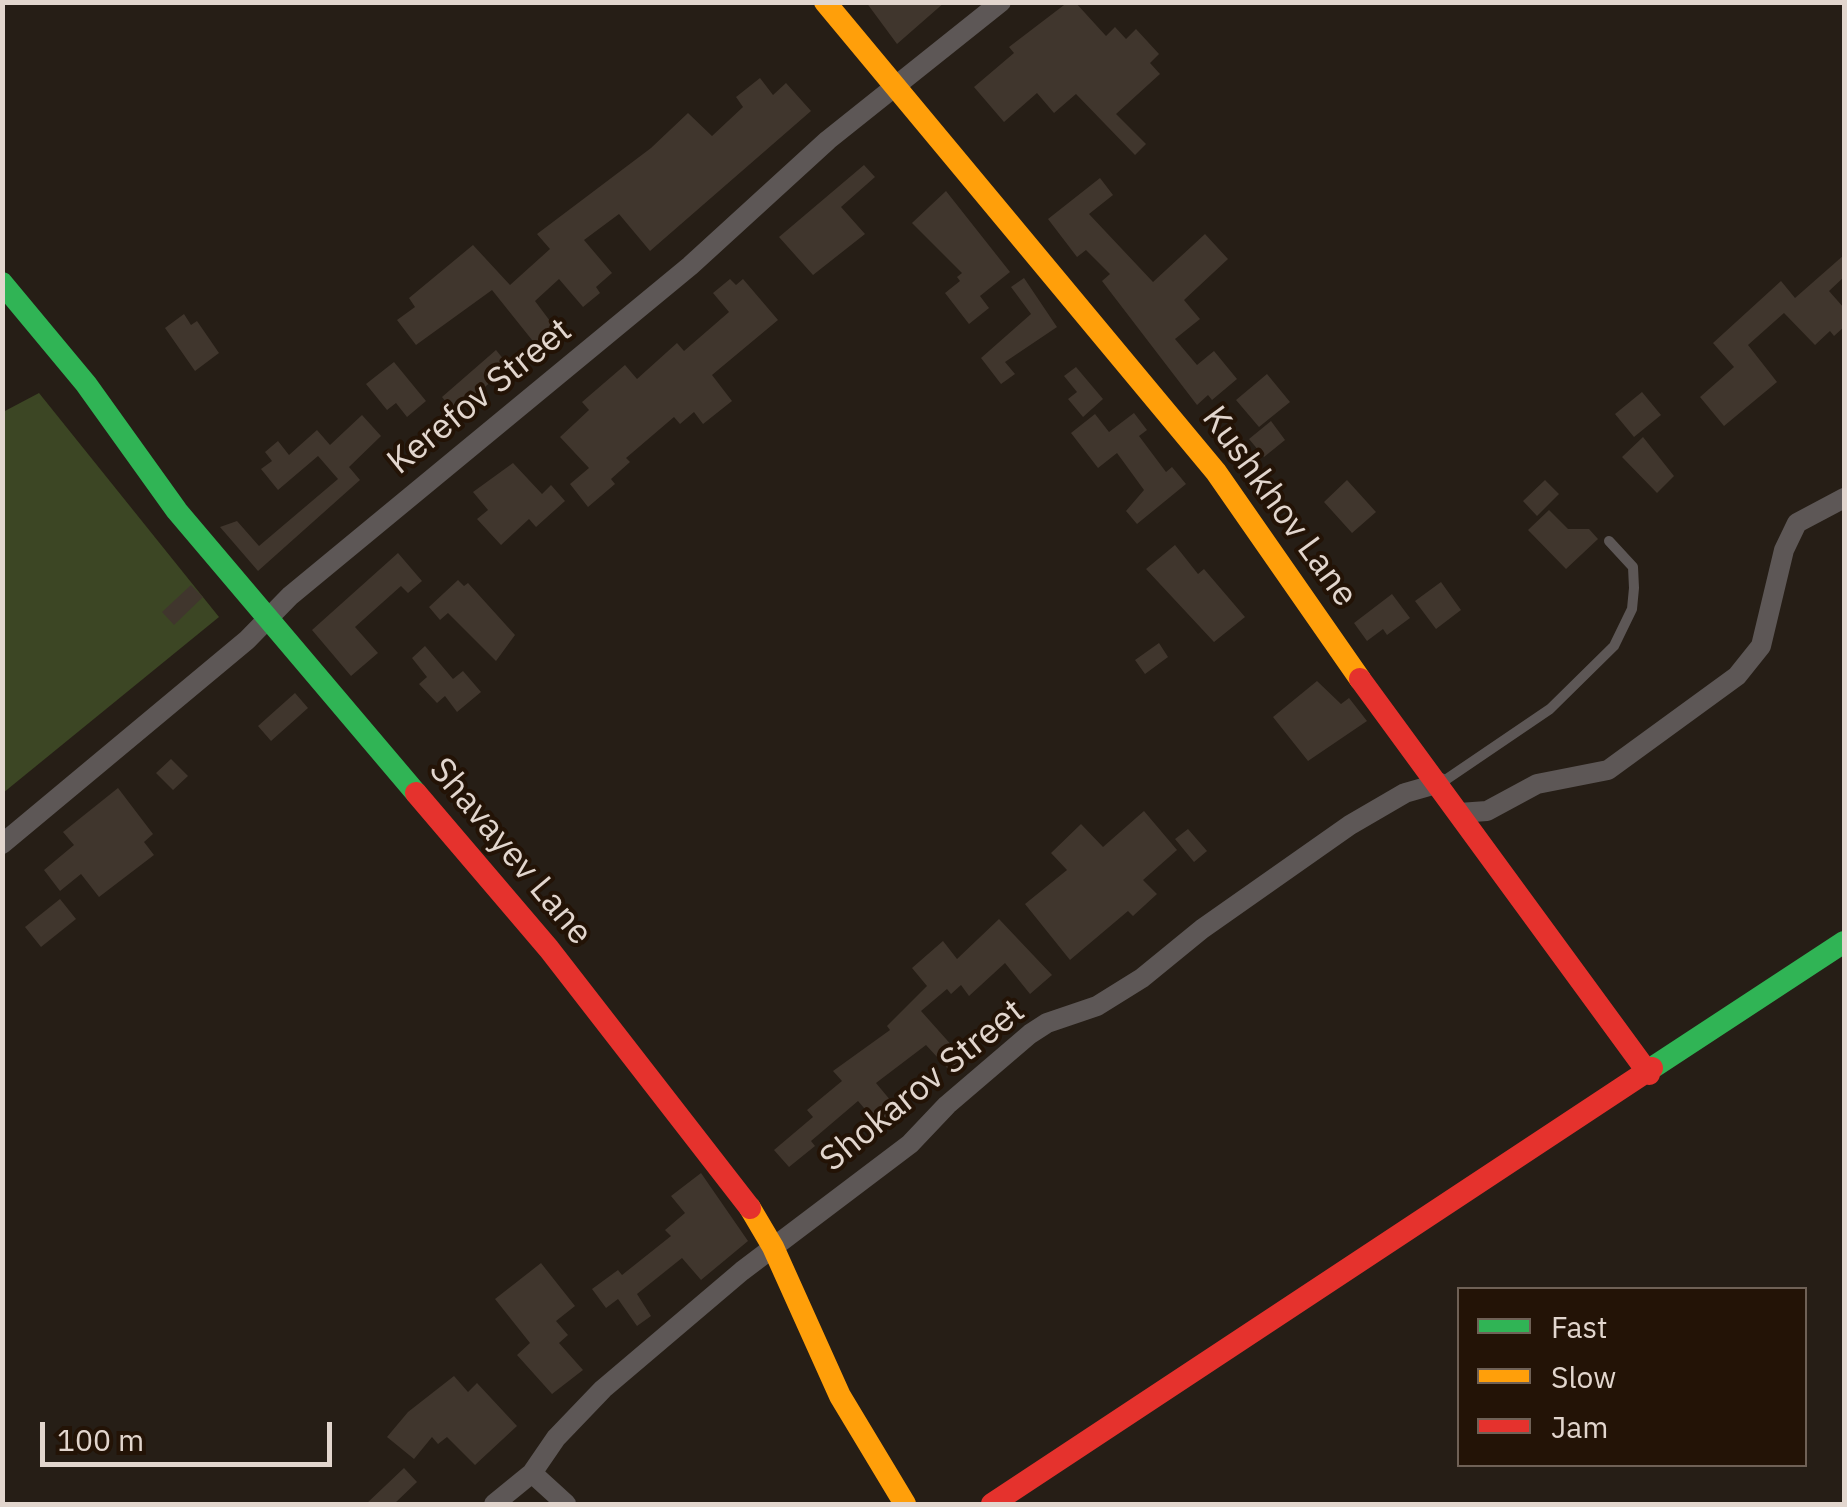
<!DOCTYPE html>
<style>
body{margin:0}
#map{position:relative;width:1847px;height:1507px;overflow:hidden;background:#261e16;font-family:"IBM Plex Sans",sans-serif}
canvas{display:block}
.frame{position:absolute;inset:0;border:5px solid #e2d6ce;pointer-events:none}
.legend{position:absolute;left:1457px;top:1287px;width:350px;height:180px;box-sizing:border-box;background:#231306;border:2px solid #6f6156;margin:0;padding:12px 18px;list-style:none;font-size:30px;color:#e2d6ce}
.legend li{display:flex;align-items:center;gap:20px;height:50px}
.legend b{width:50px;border:2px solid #6f6156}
.scale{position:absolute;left:40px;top:1422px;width:292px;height:45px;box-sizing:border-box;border:5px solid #e2d6ce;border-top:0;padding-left:12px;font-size:30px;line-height:35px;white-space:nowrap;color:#e2d6ce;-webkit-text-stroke:8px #231306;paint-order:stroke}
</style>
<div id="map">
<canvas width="1847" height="1507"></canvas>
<div class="frame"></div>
<ul class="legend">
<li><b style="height:12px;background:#30b455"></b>Fast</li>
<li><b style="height:12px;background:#ff9f0a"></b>Slow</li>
<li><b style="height:12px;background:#e5322d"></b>Jam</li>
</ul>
<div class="scale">100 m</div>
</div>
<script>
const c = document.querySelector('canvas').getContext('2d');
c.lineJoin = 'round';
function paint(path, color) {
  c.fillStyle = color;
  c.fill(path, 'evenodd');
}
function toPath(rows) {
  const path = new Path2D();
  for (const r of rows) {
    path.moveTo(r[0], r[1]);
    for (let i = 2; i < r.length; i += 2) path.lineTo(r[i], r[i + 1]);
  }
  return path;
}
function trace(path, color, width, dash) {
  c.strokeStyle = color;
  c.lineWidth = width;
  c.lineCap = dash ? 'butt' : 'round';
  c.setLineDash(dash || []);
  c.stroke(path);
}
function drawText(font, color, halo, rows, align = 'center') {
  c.font = font + ' "IBM Plex Sans",sans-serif';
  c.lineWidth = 8;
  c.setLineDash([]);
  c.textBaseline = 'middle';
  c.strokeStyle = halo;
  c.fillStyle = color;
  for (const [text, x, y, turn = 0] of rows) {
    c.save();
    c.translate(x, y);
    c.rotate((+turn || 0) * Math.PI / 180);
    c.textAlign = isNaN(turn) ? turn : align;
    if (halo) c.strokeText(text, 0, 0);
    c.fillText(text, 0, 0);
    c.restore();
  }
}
const green = toPath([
 [39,393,219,617,3,793,3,412]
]);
const building = toPath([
 [866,2,945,2,897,44],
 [1068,2,1075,2,1106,36,1115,27,1126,39,1136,29,1159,54,1150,63,1160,74,1116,114,1146,144,1135,155,1076,94,1054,113,1037,93,1004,122,974,87,1014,53,1009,47],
 [760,78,773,95,786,83,811,111,650,251,619,214,584,240,612,273,596,287,600,293,583,307,559,279,535,301,556,329,536,345,492,290,416,345,397,320,415,307,409,298,473,245,510,285,550,249,537,234,651,148,688,113,712,136,743,107,736,97],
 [864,165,875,177,841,207,865,234,813,275,779,237],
 [1100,178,1113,195,1089,214,1153,282,1205,234,1228,259,1184,300,1200,319,1175,339,1197,365,1214,351,1237,379,1212,400,1208,395,1197,405,1102,281,1110,274,1086,250,1077,257,1048,219],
 [946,191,1010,272,980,296,989,308,969,324,945,293,960,281,957,277,962,273,912,223],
 [1844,255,1844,277,1829,291,1844,308,1844,327,1834,336,1830,331,1815,345,1784,313,1748,345,1777,382,1724,426,1700,397,1734,367,1713,343,1781,281,1795,298],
 [1024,278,1057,327,1005,362,1015,374,1001,384,981,358,1031,314,1011,287],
 [730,279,736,285,743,279,778,320,712,375,732,401,703,424,694,412,680,424,674,417,626,458,630,462,611,479,615,484,588,507,570,484,589,468,560,437,589,410,582,402,625,365,637,379,677,343,684,351,729,312,713,293],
 [184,314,191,325,197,321,219,353,195,371,165,328],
 [496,350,509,366,455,413,442,397],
 [394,362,426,401,407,417,396,403,387,410,366,384],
 [1076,367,1103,399,1083,417,1068,399,1077,392,1064,376],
 [1267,374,1290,402,1259,427,1236,400],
 [1642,392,1661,415,1634,437,1615,414],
 [1134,413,1147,430,1139,436,1166,472,1172,467,1186,484,1137,524,1126,511,1144,490,1117,453,1098,468,1071,433,1095,414,1109,432],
 [362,415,381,436,349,467,360,480,258,571,220,527,237,521,259,546,338,479,318,456,278,490,261,469,272,461,265,452,278,441,289,455,317,430,330,445],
 [1271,421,1285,440,1264,457,1249,439],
 [1643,437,1674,476,1657,493,1622,457],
 [513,463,542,494,551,485,565,501,536,527,529,519,501,545,477,519,488,510,473,492],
 [1347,480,1376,512,1352,533,1324,502],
 [1545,480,1559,494,1537,516,1523,501],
 [1549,510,1568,529,1589,529,1598,539,1566,569,1528,530],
 [1175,545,1198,574,1204,569,1245,617,1214,642,1146,569],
 [398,553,422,581,408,593,401,586,355,627,378,653,351,676,312,630],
 [458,580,464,586,468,583,515,635,496,661,448,613,440,620,429,607],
 [1441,582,1461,610,1436,629,1415,601],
 [191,585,203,597,174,625,162,612],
 [1392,594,1410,618,1387,635,1383,629,1367,641,1354,623],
 [1159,643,1168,657,1145,674,1135,660],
 [425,646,453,679,463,671,481,692,457,712,445,696,437,703,419,684,427,677,412,658],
 [1317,681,1341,704,1349,698,1367,721,1308,761,1273,717],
 [295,693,308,708,271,741,258,726],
 [171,759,188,776,173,790,156,773],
 [118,788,153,834,144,842,154,855,99,897,81,874,60,891,44,870,74,845,63,832],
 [1144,811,1177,850,1143,880,1157,894,1133,916,1128,911,1070,960,1025,904,1067,870,1051,853,1081,824,1103,847],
 [1188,829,1207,851,1194,862,1175,839],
 [60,899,76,919,41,947,25,927],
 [999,919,1052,975,1030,994,1005,963,969,996,961,985,951,994,947,989,921,1011,963,1058,949,1070,926,1045,876,1083,901,1113,882,1129,858,1101,811,1141,815,1146,789,1167,774,1150,813,1117,807,1110,842,1081,833,1071,890,1030,887,1026,927,986,912,968,943,941,957,959],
 [701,1173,748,1241,701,1280,682,1258,637,1294,651,1316,637,1326,618,1299,606,1308,592,1289,618,1270,622,1275,671,1236,665,1230,685,1213,671,1196],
 [541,1263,575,1306,556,1321,568,1335,559,1343,583,1370,552,1394,517,1355,530,1343,495,1299],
 [454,1376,468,1392,477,1383,517,1426,475,1465,447,1437,438,1444,432,1437,414,1459,387,1437,408,1412],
 [404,1468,417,1482,394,1504,366,1504]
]);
const lane = toPath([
 [1441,783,1550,709,1614,646,1632,609,1634,588,1633,567,1609,541]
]);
const street = toPath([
 [1459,813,1487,811,1537,784,1608,770,1737,676,1761,646,1784,550,1797,523,1844,498],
 [2,844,247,640,290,596,690,266,828,140,1001,2],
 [532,1473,566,1504],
 [494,1504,532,1473,556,1438,603,1389,742,1271,910,1144,947,1105,1030,1034,1047,1023,1097,1006,1142,978,1202,929,1350,825,1405,793,1440,783]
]);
const fast = toPath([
 [2,283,86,384,177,511,416,793],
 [1652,1068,1844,942]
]);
const slow = toPath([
 [825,2,1216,472,1360,679],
 [750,1208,773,1247,840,1396,905,1504]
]);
const jam = toPath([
 [1360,679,1649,1074],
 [416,793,549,949,750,1208],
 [992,1504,1652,1068]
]);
const streetNames = [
 ["Kerefov Street",480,397,-39],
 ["Kushkhov Lane",1279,507,54],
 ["Shavayev Lane",510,852,50],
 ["Shokarov Street",923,1086,-39]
];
paint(green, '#3c4624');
paint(building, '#40362d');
trace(lane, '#5d5756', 10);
trace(street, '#5d5756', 20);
trace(fast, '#30b455', 22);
trace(slow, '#ff9f0a', 22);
trace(jam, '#e5322d', 22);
drawText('35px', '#e2d6ce', '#231306', streetNames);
</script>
